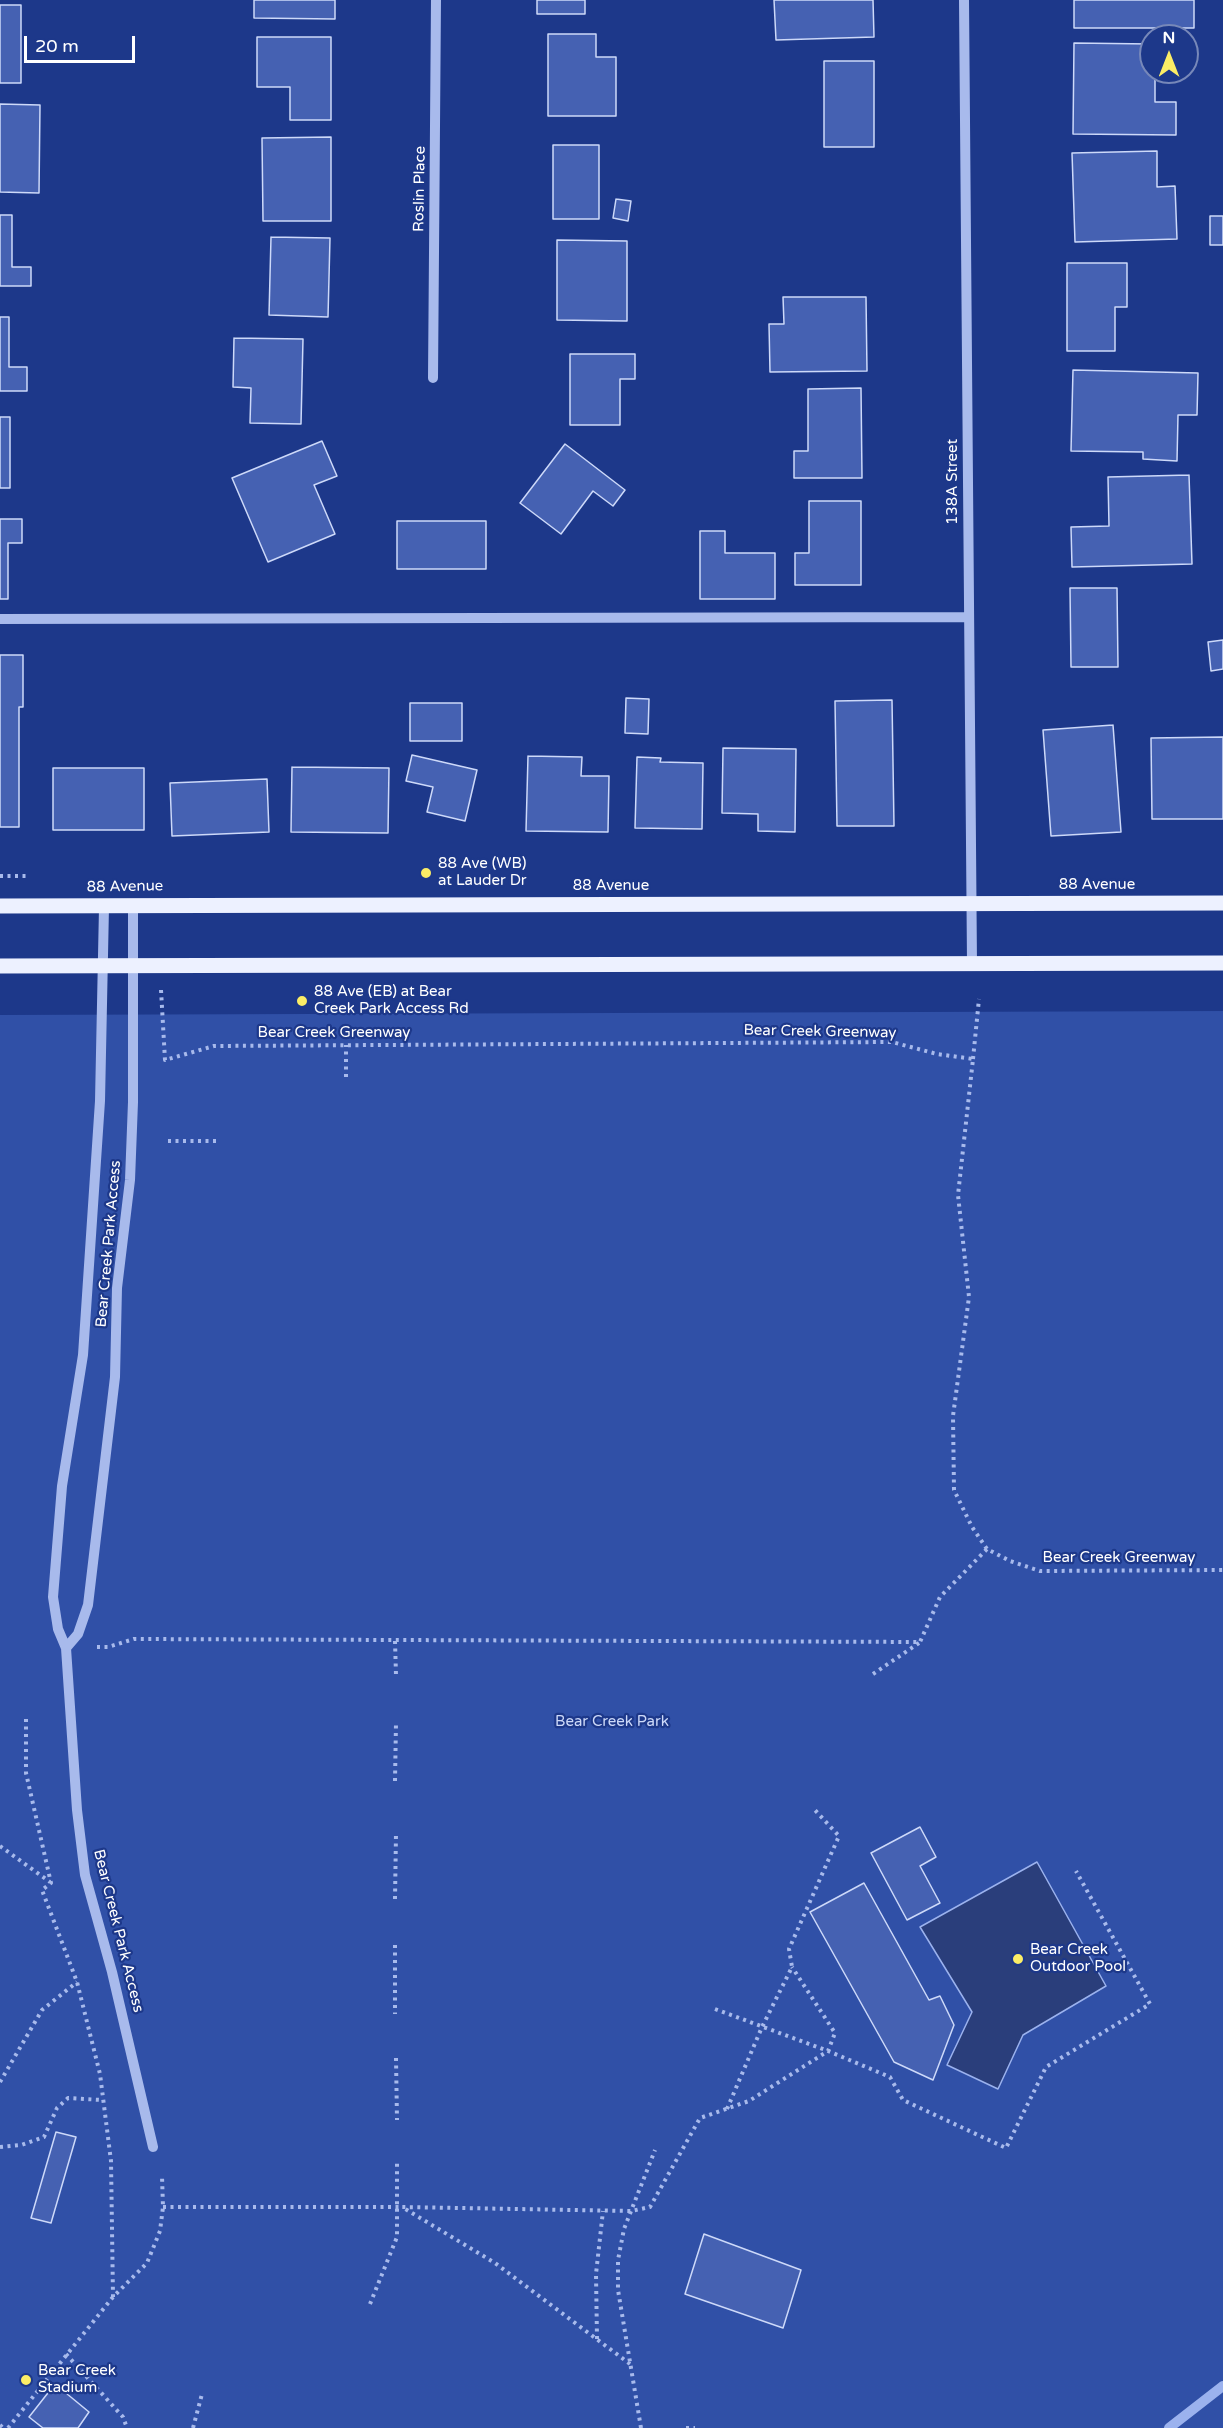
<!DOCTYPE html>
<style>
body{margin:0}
#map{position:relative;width:1223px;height:2428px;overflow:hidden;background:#1d388a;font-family:"Varela Round",sans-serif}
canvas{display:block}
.north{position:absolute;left:1139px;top:24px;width:60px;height:60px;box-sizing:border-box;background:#1d388a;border:2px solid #7788b9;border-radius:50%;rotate:0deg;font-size:16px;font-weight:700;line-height:24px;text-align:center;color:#fff}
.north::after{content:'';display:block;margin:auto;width:21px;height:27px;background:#fbed66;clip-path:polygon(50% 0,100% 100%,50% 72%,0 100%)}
.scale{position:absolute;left:24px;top:36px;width:111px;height:27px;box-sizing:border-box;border:3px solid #fff;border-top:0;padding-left:8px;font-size:18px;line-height:21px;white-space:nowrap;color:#fff;-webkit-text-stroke:4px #1d388a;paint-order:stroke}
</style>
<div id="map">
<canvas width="1223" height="2428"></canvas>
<div class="north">N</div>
<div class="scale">20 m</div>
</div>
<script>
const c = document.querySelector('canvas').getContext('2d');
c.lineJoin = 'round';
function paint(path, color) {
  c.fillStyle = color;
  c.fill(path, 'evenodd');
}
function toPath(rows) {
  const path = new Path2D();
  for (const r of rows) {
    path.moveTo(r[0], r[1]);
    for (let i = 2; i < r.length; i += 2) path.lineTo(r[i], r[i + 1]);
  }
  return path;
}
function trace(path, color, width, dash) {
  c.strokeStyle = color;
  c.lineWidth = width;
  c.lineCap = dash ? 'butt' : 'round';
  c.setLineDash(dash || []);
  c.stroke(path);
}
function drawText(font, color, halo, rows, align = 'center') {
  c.font = font + ' "Varela Round",sans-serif';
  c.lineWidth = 4.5;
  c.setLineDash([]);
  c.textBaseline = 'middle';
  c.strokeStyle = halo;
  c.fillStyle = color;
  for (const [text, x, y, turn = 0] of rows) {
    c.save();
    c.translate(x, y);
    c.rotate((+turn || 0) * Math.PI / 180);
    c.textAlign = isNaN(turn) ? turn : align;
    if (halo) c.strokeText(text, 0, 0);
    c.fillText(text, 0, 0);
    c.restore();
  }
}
const green = toPath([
 [1223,1011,1223,2428,0,2428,0,1015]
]);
const water = toPath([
 [1037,1862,1106,1986,1023,2035,998,2089,947,2065,972,2012,920,1927,1037,1862]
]);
const stream = toPath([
 [1169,2428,1223,2386]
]);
const building = toPath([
 [254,0,335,0,335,19,254,18,254,0],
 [537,0,585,0,585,14,537,14,537,0],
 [774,0,873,0,874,37,776,40,774,0],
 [1074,0,1194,0,1194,28,1074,28,1074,0],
 [0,5,21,5,21,83,0,83,0,5],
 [548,34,596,34,596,57,616,57,616,116,548,116,548,34],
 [257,37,331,37,331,120,290,120,290,87,257,87,257,37],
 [1074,43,1151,44,1151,72,1176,72,1176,79,1155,78,1155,102,1176,102,1176,135,1073,134,1074,43],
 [824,61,874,61,874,147,824,147,824,61],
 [0,104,40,105,39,193,0,192,0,104],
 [331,137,331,221,263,221,262,138,331,137],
 [553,145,599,145,599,219,553,219,553,145],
 [1157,151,1157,187,1175,186,1177,239,1075,242,1072,153,1157,151],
 [616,199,631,201,628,221,613,218,616,199],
 [0,215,12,215,12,267,31,267,31,286,0,286,0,215],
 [1210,216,1223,216,1223,245,1210,245,1210,216],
 [271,237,330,238,328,317,269,315,271,237],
 [557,240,627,241,627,321,557,320,557,240],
 [1067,263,1127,263,1127,307,1115,307,1115,351,1067,351,1067,263],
 [783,297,866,297,867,371,770,372,769,324,784,324,783,297],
 [0,317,9,317,9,367,27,367,27,391,0,391,0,317],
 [234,338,303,339,301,424,250,423,251,388,233,387,234,338],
 [570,354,635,354,635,379,620,379,620,425,570,425,570,354],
 [1073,370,1198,373,1197,415,1178,415,1177,461,1143,459,1143,452,1071,451,1073,370],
 [861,388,862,478,794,478,794,451,808,451,808,389,861,388],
 [0,417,10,417,10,488,0,488,0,417],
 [322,441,337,476,314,485,335,534,268,562,232,478,322,441],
 [565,444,625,490,613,506,593,491,561,534,520,503,565,444],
 [1189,475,1192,564,1072,567,1071,527,1109,526,1108,477,1189,475],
 [809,501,861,501,861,585,795,585,795,553,809,553,809,501],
 [0,519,22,519,22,543,8,543,8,599,0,599,0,519],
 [397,521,486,521,486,569,397,569,397,521],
 [700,531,725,531,725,553,775,553,775,599,700,599,700,531],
 [1070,588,1117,588,1118,667,1071,667,1070,588],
 [1223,640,1223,669,1211,671,1208,642,1223,640],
 [0,655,23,655,23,707,19,707,19,827,0,827,0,655],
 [626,698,649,699,648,734,625,733,626,698],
 [892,700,894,826,837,826,835,701,892,700],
 [410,703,462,703,462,741,410,741,410,703],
 [1113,725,1121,832,1051,836,1043,730,1113,725],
 [1223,737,1223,819,1152,819,1151,738,1223,737],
 [723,748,796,749,795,832,758,831,758,814,722,813,723,748],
 [412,755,477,770,465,821,427,812,433,787,406,781,412,755],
 [528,756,582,757,581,776,609,776,608,832,526,831,528,756],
 [637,757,661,758,660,762,703,763,702,829,635,828,637,757],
 [292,767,389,768,388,833,291,832,292,767],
 [53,768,144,768,144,830,53,830,53,768],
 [267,779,269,832,172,836,170,783,267,779],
 [920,1827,936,1857,920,1866,940,1903,907,1920,871,1853,920,1827],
 [864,1883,929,2000,940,1996,954,2025,933,2080,894,2062,810,1912,864,1883],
 [56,2132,76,2137,51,2223,31,2218,56,2132],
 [704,2234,801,2270,783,2328,685,2294,704,2234],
 [55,2384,89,2412,78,2428,43,2428,29,2417,55,2384]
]);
const path = toPath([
 [0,876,29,876],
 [161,990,165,1060,214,1046,892,1042,937,1054,973,1059,958,1195,969,1297,953,1416,954,1490,972,1527,987,1549,1010,1561,1040,1571,1223,1570],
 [973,1059,979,999],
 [346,1077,346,1045],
 [168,1141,217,1141],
 [395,1641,396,1675],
 [97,1647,108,1647,134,1639,920,1642,940,1597,987,1549],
 [873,1674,919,1643],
 [26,1719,26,1773,51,1883,42,1890,77,1982,100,2074,111,2161,113,2297],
 [395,1781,396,1723],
 [0,1846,50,1882],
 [395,1899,396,1833],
 [395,1945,395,2014],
 [715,2009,828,2051,890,2077,903,2100,1006,2148,1046,2067,1150,2004,1076,1871],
 [396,2058,397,2120],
 [0,2082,42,2010,77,1982],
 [727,2109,762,2027,792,1967,789,1949,839,1836,814,1809],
 [0,2147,21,2145,44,2137,57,2108,68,2098,102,2100],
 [163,2207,402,2207],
 [370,2304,397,2237,397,2160],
 [597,2339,596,2274,603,2211],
 [66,2354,123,2417,127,2428],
 [630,2364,495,2263,402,2207,631,2211,650,2207,700,2118,749,2101,828,2051,835,2033,792,1967],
 [0,2425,3,2428],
 [8,2428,113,2297,147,2263,160,2231,163,2207,162,2176],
 [193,2428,202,2394],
 [641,2428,618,2290,618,2260,624,2229,655,2150],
 [686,2428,695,2428]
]);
const minor = toPath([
 [964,0,972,963],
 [433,378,436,0],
 [0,619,969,617],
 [104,907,100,1101,83,1355,62,1486,53,1597,58,1629,66,1648,77,1810,85,1875,112,1972,153,2147],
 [66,1648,78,1634,88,1605,115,1377,117,1288,130,1180,133,1102,133,907]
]);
const major = toPath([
 [0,906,1223,903],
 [0,966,1223,963]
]);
const markers = [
 [426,873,6,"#fbed66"],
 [302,1001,6,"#fbed66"],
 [1018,1959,6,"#fbed66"],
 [26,2380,6,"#fbed66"]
];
const streetNames = [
 ["Roslin Place",420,189,-89],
 ["138A Street",953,482,-90],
 ["88 Avenue",1097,885],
 ["88 Avenue",611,886],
 ["88 Avenue",125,887,-1],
 ["Bear Creek Greenway",820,1032,1],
 ["Bear Creek Greenway",334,1033],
 ["Bear Creek Park Access",109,1244,-85],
 ["Bear Creek Greenway",1119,1558],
 ["Bear Creek Park Access",118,1931,76]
];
const poiNames = [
 ["88 Ave (WB)",438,864],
 ["at Lauder Dr",438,881],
 ["88 Ave (EB) at Bear",314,992],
 ["Creek Park Access Rd",314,1009],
 ["Bear Creek",1030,1950],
 ["Outdoor Pool",1030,1967],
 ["Bear Creek",38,2371],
 ["Stadium",38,2388]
];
const parkNames = [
 ["Bear Creek Park",612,1722]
];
paint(green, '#3050a7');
paint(water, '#2a3e7b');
trace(water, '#9bb2ee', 1.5);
trace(stream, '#9bb2ee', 10);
paint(building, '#4561b2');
trace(building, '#cdd9f9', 1.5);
trace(path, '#a8baec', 4, [3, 4.5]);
trace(minor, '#a8baec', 10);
trace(major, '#edf1ff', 15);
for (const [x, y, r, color] of markers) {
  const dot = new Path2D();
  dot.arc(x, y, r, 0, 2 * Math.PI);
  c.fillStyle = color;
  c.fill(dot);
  trace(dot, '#1d388a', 2);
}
drawText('15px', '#fff', '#1d388a', streetNames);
drawText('15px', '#fff', '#1d388a', poiNames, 'left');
drawText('15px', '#cdd9f9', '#1d388a', parkNames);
</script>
